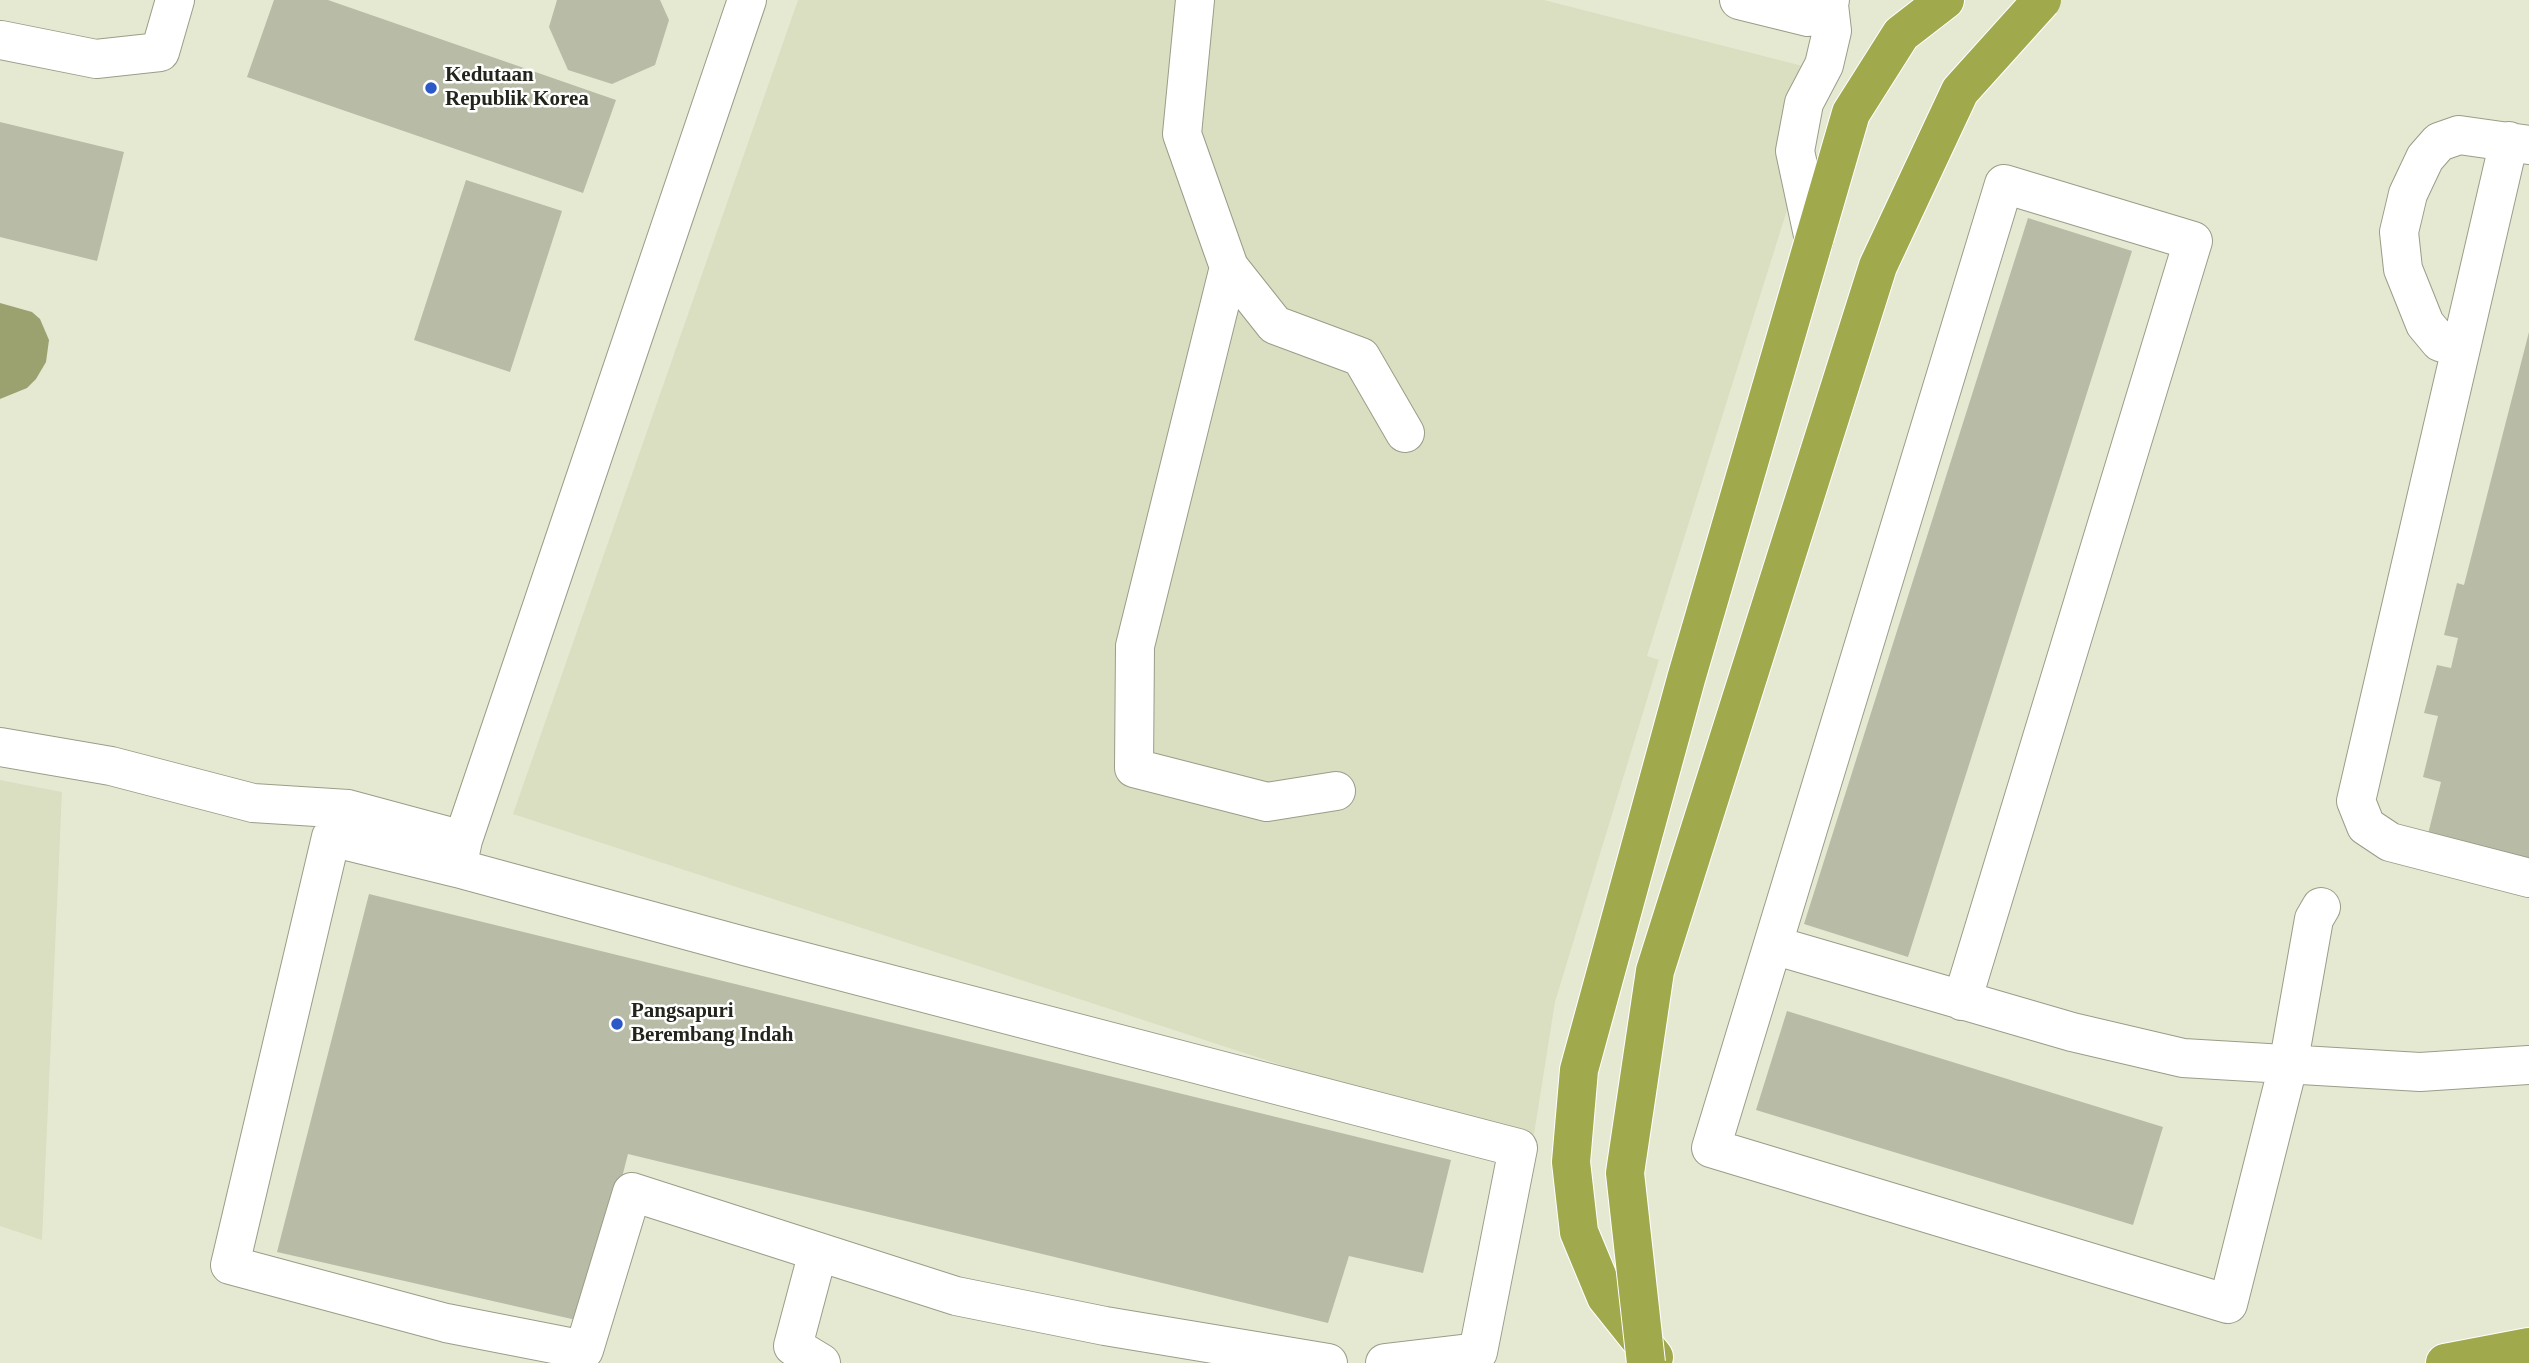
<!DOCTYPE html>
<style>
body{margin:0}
canvas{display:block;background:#e5e9d2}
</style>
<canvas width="2529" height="1363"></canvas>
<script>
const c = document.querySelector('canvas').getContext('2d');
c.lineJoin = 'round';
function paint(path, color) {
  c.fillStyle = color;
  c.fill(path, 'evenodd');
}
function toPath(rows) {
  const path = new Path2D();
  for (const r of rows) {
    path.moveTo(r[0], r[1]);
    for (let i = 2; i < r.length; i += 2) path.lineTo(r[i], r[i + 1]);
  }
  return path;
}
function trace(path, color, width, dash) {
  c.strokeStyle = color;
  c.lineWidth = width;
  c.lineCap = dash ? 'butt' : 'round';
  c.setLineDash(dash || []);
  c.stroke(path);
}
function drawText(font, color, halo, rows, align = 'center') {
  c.font = font + ' Georgia,serif';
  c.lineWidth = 5;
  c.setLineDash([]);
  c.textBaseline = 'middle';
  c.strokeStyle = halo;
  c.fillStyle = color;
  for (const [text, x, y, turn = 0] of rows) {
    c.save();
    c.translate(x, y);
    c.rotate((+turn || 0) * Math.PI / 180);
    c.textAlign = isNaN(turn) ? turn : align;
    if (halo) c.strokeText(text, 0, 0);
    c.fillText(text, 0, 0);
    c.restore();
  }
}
const built = toPath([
 [798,0,1544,0,1830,73,1647,656,1659,660,1555,1002,1532,1147,513,814],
 [0,780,62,792,42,1240,0,1226]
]);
const water = toPath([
 [0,303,32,312,40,319,49,340,46,362,36,379,27,388,0,399]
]);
const building = toPath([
 [274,0,328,0,616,100,583,193,247,77],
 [557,0,660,0,669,20,655,65,612,84,568,70,549,27],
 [0,122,124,152,97,261,0,237],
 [466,180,562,211,510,372,414,340],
 [2028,218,2132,251,1908,957,1804,924],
 [2529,332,2529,868,2426,842,2441,782,2423,777,2438,716,2424,713,2437,665,2451,668,2458,638,2444,635,2457,583,2464,585],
 [369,894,1451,1160,1423,1273,1349,1256,1328,1323,628,1154,585,1322,277,1252],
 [1787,1011,2163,1127,2133,1225,1756,1110]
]);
const minor = toPath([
 [1195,0,1182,134,1229,267,1135,646,1134,768,1267,802,1336,791],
 [1739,0,1808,17,1825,12,1830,0],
 [1,40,96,59,160,52,175,0],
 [2509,141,2356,801,2366,826,2390,842,2529,878],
 [1814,240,1795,151,1804,103,1824,65,1832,31,1829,5],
 [1229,267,1275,325,1361,357,1405,433],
 [2460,348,2440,342,2425,324,2403,269,2399,232,2408,194,2425,158,2439,142,2459,135,2529,145],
 [0,747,111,766,253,803,348,809,463,840,457,868,744,946,1518,1148,1478,1352,1385,1363],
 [463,840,747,0],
 [457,868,331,837,230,1265,446,1323,584,1350,632,1192,956,1296,1105,1326,1328,1363],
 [1773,945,2072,1032,2183,1058,2420,1072,2529,1065],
 [1962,1001,2193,241,2004,184,1711,1148,2228,1304,2288,1066,2314,919,2321,907],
 [818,1252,793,1346,821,1363]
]);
const highway = toPath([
 [1654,1357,1606,1297,1579,1232,1571,1162,1579,1070,1686,679,1851,113,1901,34,1945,0],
 [2445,1363,2529,1347]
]);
const highwayBridge = toPath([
 [1646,1363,1625,1173,1655,971,1878,266,1960,91,2042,0]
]);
const markers = [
 [431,88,7,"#2c59c8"],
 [617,1024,7,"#2c59c8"]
];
const poiNames = [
 ["Kedutaan",445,76],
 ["Republik Korea",445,100],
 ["Pangsapuri",631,1012],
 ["Berembang Indah",631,1036]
];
paint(built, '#dbdfc1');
paint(water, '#9ba16f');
paint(building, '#b8bba5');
trace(minor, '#9a9d88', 40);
trace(highway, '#fff', 40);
trace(minor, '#fff', 38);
trace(highway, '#a0a94b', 38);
trace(highwayBridge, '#fff', 40, []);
trace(highwayBridge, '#a0a94b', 38);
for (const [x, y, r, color] of markers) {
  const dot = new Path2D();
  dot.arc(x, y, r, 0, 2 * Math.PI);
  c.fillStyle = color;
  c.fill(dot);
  trace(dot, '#fff', 2.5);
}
drawText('bold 21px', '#23241b', '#fff', poiNames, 'left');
</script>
